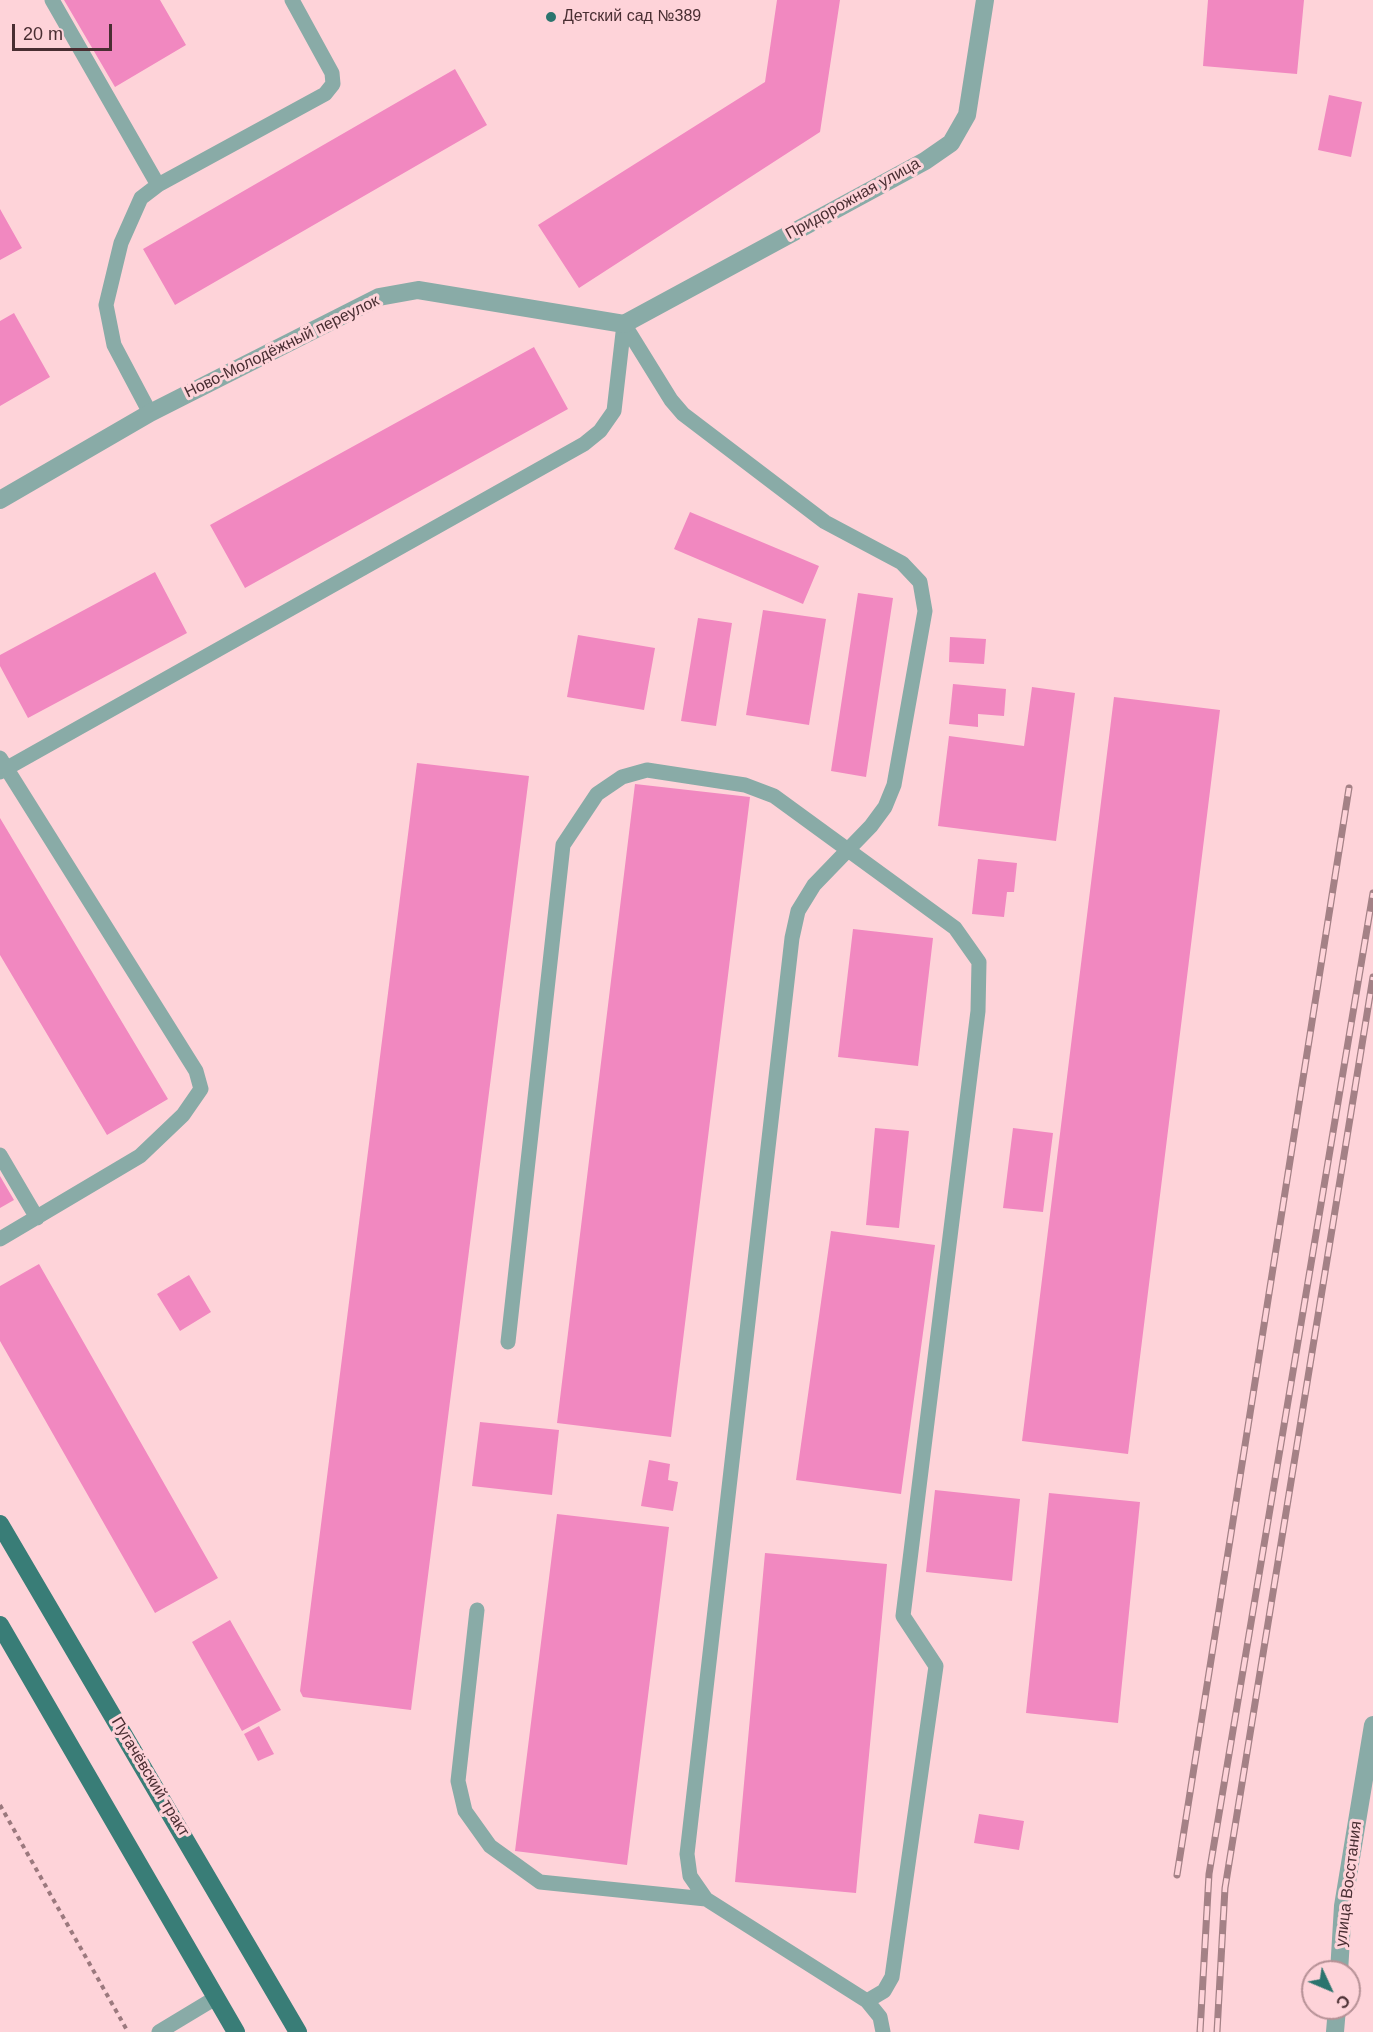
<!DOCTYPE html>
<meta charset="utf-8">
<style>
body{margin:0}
#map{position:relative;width:1373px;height:2032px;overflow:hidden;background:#fed3d9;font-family:Helvetica,sans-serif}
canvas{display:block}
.north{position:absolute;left:1301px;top:1960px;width:60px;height:60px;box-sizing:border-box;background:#fed3d9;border:2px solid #b69196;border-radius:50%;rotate:134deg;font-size:16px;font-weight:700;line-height:24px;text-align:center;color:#492e32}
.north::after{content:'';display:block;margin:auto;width:21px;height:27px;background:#2b746e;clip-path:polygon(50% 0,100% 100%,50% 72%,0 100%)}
.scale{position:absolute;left:12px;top:24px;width:100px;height:27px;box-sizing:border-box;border:3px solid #492e32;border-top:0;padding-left:8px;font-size:18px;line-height:21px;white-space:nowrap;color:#492e32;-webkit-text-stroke:4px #fed3d9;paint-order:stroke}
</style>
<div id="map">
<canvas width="1373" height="2032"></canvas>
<div class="north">С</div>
<div class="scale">20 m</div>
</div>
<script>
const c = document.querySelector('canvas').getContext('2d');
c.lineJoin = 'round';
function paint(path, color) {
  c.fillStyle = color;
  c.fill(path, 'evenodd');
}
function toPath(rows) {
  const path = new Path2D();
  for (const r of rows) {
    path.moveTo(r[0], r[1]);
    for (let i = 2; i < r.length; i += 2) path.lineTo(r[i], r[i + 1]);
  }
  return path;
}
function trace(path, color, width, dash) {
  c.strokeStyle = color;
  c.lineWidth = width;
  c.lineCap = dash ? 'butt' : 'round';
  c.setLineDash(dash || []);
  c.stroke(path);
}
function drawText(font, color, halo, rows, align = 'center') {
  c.font = font + ' Helvetica,sans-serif';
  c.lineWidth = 6;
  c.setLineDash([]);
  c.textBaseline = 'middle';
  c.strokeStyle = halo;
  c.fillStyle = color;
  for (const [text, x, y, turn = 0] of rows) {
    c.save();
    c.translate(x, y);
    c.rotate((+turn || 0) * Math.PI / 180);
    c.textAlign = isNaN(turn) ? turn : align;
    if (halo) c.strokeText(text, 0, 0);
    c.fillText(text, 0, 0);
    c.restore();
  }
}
const building = toPath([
 [64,0,160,0,186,45,115,87],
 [777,0,840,0,820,132,579,288,538,225,765,82],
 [1208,0,1304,0,1297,74,1203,66],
 [455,69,487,125,175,305,143,249],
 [1329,95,1362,102,1351,157,1318,150],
 [0,209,22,248,0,260],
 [14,313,50,377,0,406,0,321],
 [534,347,568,409,245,588,210,525],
 [690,512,819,566,803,604,674,549],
 [155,572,187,633,28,718,0,666,0,655],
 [858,593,893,598,866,777,831,771],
 [763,610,826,619,809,725,746,715],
 [698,618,732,623,716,726,681,721],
 [578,635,655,648,644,710,567,697],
 [950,637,986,639,984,664,949,662],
 [953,684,1006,689,1004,716,978,714,978,727,949,724],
 [1032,687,1075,693,1056,841,938,826,949,736,1024,746],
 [1114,697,1220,710,1128,1454,1022,1441],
 [417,763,529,776,411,1710,303,1697,300,1691],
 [635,784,750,797,671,1437,557,1423],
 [0,818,168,1099,107,1135,0,955],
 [978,859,1017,863,1014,892,1007,892,1004,917,972,914],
 [853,929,933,938,918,1066,838,1057],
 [875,1128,909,1131,899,1228,866,1225],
 [1013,1128,1053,1133,1043,1212,1003,1208],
 [0,1176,14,1200,0,1208],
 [831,1231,935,1245,901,1494,796,1480],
 [39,1264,218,1578,155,1613,0,1341,0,1286],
 [189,1275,211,1312,180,1331,157,1294],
 [480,1422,559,1430,552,1495,472,1486],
 [649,1460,670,1464,668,1480,678,1482,673,1511,641,1506],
 [935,1490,1020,1499,1012,1581,926,1572],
 [1049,1493,1140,1502,1118,1723,1026,1713],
 [557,1514,669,1527,627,1865,515,1851],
 [765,1553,887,1564,856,1893,735,1882],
 [230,1620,281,1710,242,1731,192,1642],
 [259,1726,274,1754,258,1761,244,1734],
 [979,1814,1024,1821,1019,1850,974,1843]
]);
const path = toPath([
 [0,1805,128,2032]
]);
const lane = toPath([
 [52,0,158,185,141,198,121,243,106,305,114,345,150,413],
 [158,185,325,94,333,84,332,73,292,0],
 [624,324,671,400,683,414,825,522,902,563,920,582,925,611,894,785,885,807,871,826,814,885,798,911,792,938,687,1854,690,1876,706,1899,867,2001,880,2017,883,2032],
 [0,758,196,1071,201,1089,183,1115,140,1156,0,1239],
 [0,772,584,444,600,431,614,411,624,324],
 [0,1155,37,1218],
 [508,1342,563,845,597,794,622,777,647,770,745,785,774,796,955,928,979,962,978,1011,903,1616,936,1666,892,1977,884,1991,867,2001],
 [477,1610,458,1781,465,1811,490,1846,540,1882,706,1899],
 [159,2032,217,1997]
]);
const street = toPath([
 [0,500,150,413,379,297,418,290,624,324,925,161,951,143,967,115,985,0],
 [1339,1972,1343,1906,1373,1725],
 [1335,2032,1337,2008]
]);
const primary = toPath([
 [0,1524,298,2032],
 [0,1625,236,2032]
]);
const rail = toPath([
 [1177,1875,1349,788],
 [1200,2032,1209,1874,1373,893],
 [1217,2032,1225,1888,1373,977]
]);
const markers = [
 [551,17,6,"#2b746e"]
];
const poiNames = [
 ["Детский сад №389",563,17]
];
const streetNames = [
 ["Придорожная улица",853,199,-29],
 ["Ново-Молодёжный переулок",282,347,-26],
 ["Пугачёвский тракт",150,1777,59],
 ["улица Восстания",1349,1884,-83]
];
paint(building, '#f188c0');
trace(path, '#9b797e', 4, [4.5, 4.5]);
trace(lane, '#89aba7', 15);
trace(street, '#89aba7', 18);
trace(primary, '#397d77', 18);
trace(rail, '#a48186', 7);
trace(rail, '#fed3d9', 4.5, [14]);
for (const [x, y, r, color] of markers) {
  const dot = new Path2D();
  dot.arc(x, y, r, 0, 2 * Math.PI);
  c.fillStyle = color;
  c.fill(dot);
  trace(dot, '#fed3d9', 2);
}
drawText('16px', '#492e32', '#fed3d9', poiNames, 'left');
drawText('16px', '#492e32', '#fed3d9', streetNames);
</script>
